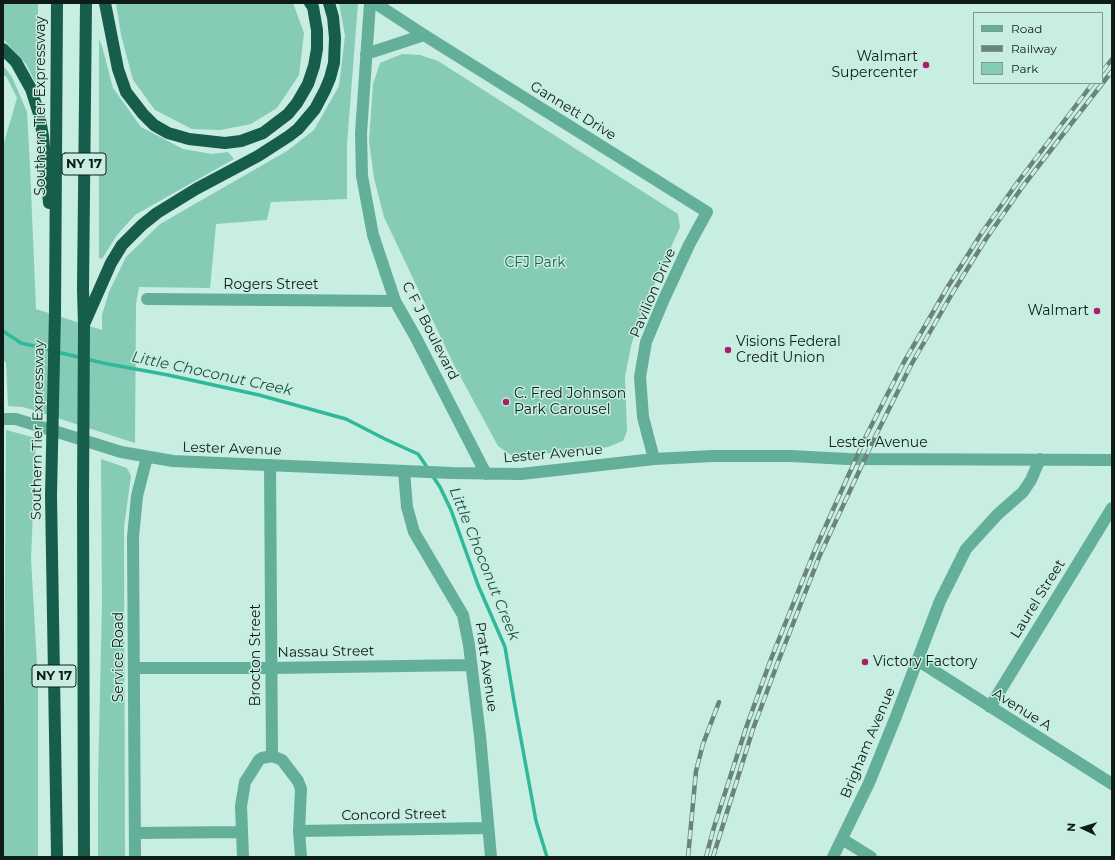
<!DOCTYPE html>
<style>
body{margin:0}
#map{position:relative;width:1115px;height:860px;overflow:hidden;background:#c8ede1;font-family:Montserrat,sans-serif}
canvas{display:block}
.frame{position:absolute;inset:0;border:4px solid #0e1c18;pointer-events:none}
.legend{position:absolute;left:973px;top:12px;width:130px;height:72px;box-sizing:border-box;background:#c8ede1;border:1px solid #7e9991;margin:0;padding:5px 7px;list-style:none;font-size:12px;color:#0e1c18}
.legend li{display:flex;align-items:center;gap:8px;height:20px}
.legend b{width:20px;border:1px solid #7e9991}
.north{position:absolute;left:1063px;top:808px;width:40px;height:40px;-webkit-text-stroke:3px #c8ede1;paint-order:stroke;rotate:274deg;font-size:11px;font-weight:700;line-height:16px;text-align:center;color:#0e1c18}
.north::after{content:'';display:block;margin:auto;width:14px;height:18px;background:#0e1c18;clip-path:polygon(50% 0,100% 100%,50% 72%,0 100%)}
</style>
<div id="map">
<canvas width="1115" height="860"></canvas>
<div class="frame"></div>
<ul class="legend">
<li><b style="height:5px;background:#63af99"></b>Road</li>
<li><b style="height:5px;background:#6a847c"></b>Railway</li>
<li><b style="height:11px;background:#86cbb6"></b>Park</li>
</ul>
<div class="north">N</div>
</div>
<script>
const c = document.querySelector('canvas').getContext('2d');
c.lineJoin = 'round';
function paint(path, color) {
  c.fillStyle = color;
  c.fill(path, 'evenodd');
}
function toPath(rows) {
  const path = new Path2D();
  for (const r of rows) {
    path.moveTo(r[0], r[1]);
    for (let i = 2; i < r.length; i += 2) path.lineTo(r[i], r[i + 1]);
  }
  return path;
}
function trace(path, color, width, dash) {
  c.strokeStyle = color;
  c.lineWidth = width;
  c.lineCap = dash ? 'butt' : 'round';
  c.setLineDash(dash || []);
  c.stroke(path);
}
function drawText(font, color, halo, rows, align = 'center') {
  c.font = font + ' Montserrat,sans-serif';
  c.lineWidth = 3;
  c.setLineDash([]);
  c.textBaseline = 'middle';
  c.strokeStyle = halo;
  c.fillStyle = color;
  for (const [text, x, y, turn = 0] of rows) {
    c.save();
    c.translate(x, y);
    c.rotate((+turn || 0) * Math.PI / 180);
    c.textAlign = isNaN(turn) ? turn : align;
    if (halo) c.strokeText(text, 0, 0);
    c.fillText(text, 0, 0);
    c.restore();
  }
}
const green = toPath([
 [3,3,38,3,38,81,35,82,26,64,3,39],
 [116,3,293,3,304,33,299,75,277,108,251,124,220,130,192,129,155,110,133,80,121,35],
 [339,3,358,3,347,144,347,199,271,202,267,220,216,224,210,288,139,287,136,304,135,443,23,407,8,406,6,363,3,359,3,146,17,98,6,76,3,76,3,65,12,77,27,112,30,167,36,309,102,330,102,315,109,292,126,257,160,224,287,151,314,130,339,86,345,36],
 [99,39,102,46,113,88,141,127,183,149,212,154,228,152,234,159,135,215,117,235,102,259,99,258],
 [402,54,420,55,438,61,678,214,680,227,640,317,631,346,625,377,627,431,623,441,608,447,540,454,511,455,498,446,453,363,384,217,374,178,369,141,373,84,380,63],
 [6,430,36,438,31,559,38,681,38,857,3,857],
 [101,459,127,468,131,476,124,527,125,857,98,857,98,781,102,603]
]);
const stream = toPath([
 [3,331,21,343,51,350],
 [57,352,103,363,168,375,259,395,346,419,385,439,418,454,429,470],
 [432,475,440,487,451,510,478,585,505,647,514,701,536,821,547,857]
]);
const minor = toPath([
 [370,3,361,133,362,176,373,235,395,301,415,336,486,474],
 [375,3,424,35,707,212,689,245,664,299,646,342,640,377,643,417,654,459],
 [366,54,424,35],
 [147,299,395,301],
 [3,419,16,419,121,452,173,461,452,473,521,474,654,459,713,456,790,456,848,459,1112,460],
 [270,465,272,756],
 [404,471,407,507,414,532,463,615,469,645,480,736,491,857],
 [917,660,1112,784],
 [134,668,271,668,471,665],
 [990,707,1112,508],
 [272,756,282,760,298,781,301,789,299,831,301,857],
 [299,831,488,828],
 [135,833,241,832],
 [842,839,871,857],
 [135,857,133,537,137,496,147,457],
 [243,857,241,806,245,782,259,760,262,758,272,756],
 [833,857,869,783,895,719,940,601,966,549,998,514,1023,492,1031,480,1040,459]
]);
const highway = toPath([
 [105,3,118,69,126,92,143,114,154,125,168,133,189,139,225,143,241,141,263,133,288,114,297,103,308,84,314,66,317,49,317,30,313,7,310,3],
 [3,49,16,62,31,89,39,114,43,136,49,203],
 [85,322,111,263,122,245,142,225,157,213,196,189,258,156,289,136,298,129,315,109,325,90,330,78,334,63,335,38,333,17,329,3],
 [57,857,51,495,55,313,57,3],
 [84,857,83,496,84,325,83,289,86,3]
]);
const rail = toPath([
 [1102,72,1112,59],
 [688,857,696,771,703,744,719,702],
 [706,857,714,827,747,725,771,659,814,552,867,434,904,362,947,288,981,234,1017,183,1093,83],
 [713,857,753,729,778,662,820,555,875,437,911,365,953,292,986,239,1023,186,1112,71]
]);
const markers = [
 [926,65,4,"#a61f68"],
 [1097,311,4,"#a61f68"],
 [728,350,4,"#a61f68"],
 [506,402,4,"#a61f68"],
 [865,662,4,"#a61f68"]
];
const shields = [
 [84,164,44],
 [54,676,44]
];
const shieldNames = [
 ["NY 17",84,164],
 ["NY 17",54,676]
];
const poiNames = [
 ["Walmart",918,57,"right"],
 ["Supercenter",918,73,"right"],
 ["Walmart",1089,311,"right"],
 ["Visions Federal",736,342],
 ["Credit Union",736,358],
 ["C. Fred Johnson",514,394],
 ["Park Carousel",514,410],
 ["Victory Factory",873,662]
];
const streetNames = [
 ["Southern Tier Expressway",41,106,-90],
 ["Gannett Drive",573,111,32],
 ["Rogers Street",271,285],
 ["Pavilion Drive",653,293,-67],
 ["C F J Boulevard",430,331,63],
 ["Southern Tier Expressway",38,430,-89],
 ["Lester Avenue",878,443],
 ["Lester Avenue",232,449,2],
 ["Lester Avenue",553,454,-5],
 ["Laurel Street",1038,599,-58],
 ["Nassau Street",326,652,-1],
 ["Brocton Street",256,655,-90],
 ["Service Road",119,657,-90],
 ["Pratt Avenue",486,667,82],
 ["Avenue A",1022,710,32],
 ["Brigham Avenue",868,743,-67],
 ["Concord Street",394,815,-1]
];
const parkNames = [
 ["CFJ Park",535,263]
];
const waterNames = [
 ["Little Choconut Creek",212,374,12],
 ["Little Choconut Creek",484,564,68]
];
paint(green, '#86cbb6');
trace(stream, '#2fb99a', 3.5);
trace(minor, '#63af99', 12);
trace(highway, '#165d4c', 12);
trace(rail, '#6a847c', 4.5);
trace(rail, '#c8ede1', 3, [9]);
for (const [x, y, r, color] of markers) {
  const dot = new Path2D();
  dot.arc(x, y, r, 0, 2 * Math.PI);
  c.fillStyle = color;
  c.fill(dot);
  trace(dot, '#c8ede1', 1.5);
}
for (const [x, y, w] of shields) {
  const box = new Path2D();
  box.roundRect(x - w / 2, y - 11, w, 22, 3);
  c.fillStyle = '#c8ede1';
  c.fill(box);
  trace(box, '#0e1c18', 1);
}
drawText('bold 13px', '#0e1c18', null, shieldNames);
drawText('14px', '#0e1c18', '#c8ede1', poiNames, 'left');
drawText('14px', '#0e1c18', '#c8ede1', streetNames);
drawText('14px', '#265b4d', '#c8ede1', parkNames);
drawText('italic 15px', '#1b5143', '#c8ede1', waterNames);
</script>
